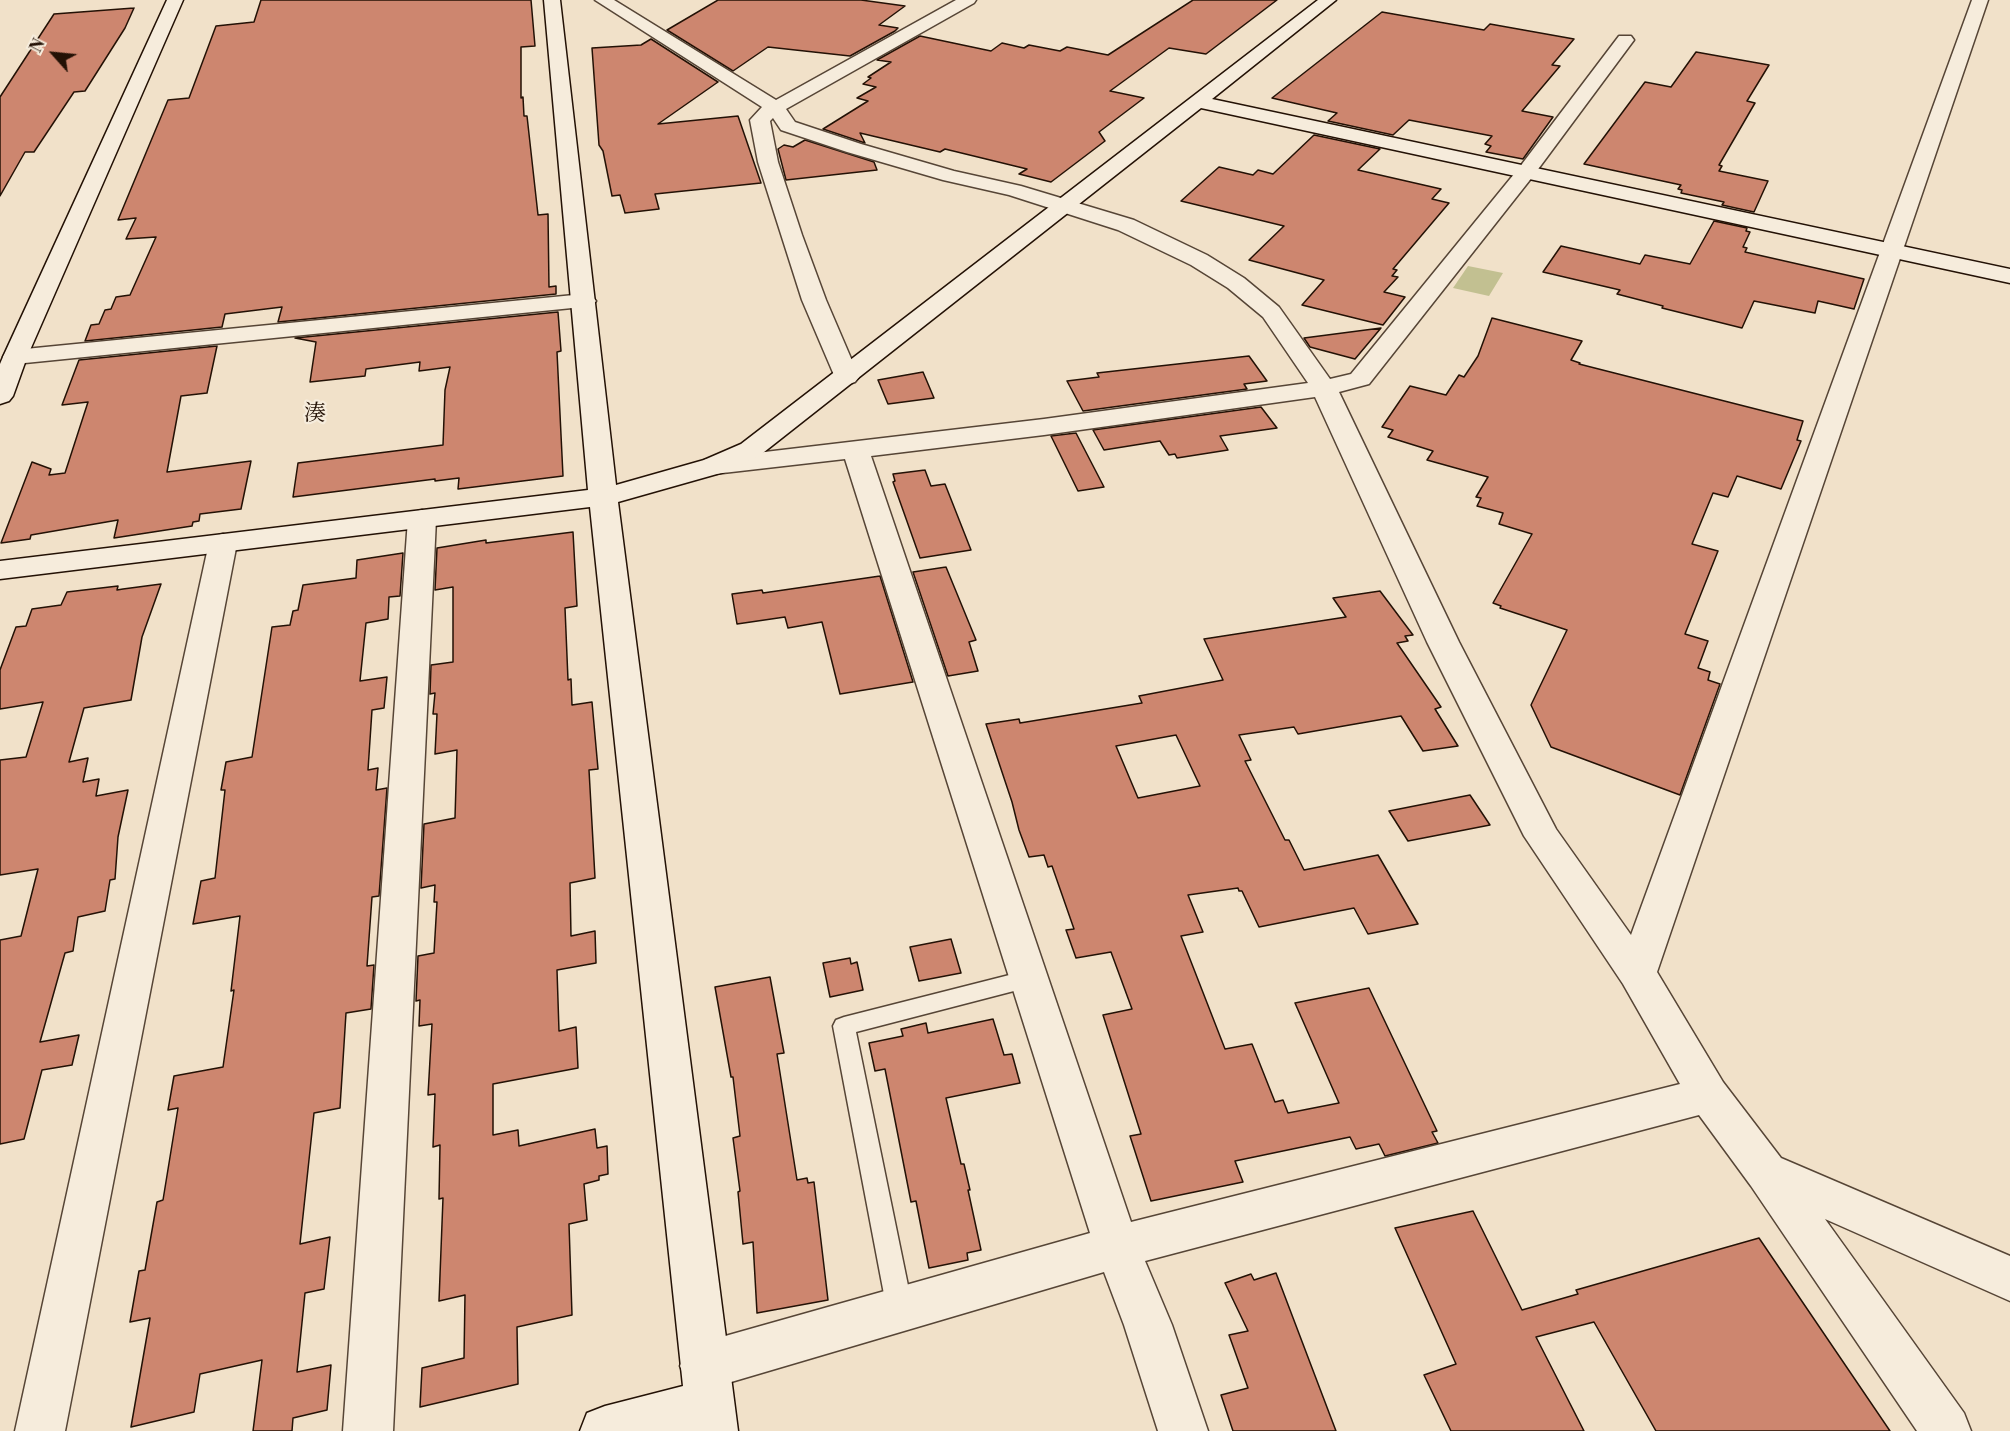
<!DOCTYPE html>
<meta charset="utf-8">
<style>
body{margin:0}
#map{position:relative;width:2010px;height:1431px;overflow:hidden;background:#f1e1c9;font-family:"Libre Bodoni",serif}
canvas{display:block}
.north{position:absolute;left:24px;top:24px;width:60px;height:60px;-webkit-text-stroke:4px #f6ecdc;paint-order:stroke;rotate:297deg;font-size:16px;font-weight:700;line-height:24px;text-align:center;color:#231105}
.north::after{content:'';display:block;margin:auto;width:21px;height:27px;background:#231105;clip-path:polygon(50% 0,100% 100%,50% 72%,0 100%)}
</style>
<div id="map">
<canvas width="2010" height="1431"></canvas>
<div class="north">N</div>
</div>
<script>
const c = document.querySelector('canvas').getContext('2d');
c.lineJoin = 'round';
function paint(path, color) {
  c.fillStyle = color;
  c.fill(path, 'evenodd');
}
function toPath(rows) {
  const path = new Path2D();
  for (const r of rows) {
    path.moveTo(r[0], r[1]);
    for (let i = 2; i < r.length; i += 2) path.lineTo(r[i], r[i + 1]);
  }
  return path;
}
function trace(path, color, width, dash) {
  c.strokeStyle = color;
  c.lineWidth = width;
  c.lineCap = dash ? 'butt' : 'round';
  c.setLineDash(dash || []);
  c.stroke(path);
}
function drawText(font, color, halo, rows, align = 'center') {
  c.font = font + ' "Libre Bodoni","Noto Serif JP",serif';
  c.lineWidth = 4.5;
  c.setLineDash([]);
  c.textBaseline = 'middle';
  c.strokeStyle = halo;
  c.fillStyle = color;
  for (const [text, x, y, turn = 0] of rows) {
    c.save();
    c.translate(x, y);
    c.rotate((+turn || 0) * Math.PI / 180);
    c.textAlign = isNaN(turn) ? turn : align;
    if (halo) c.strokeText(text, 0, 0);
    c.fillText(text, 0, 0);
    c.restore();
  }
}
const green = toPath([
 [1468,266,1503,273,1489,296,1453,288]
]);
const building = toPath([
 [261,0,531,0,535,46,521,47,521,98,523,97,524,116,527,116,538,215,548,214,549,287,556,286,556,294,278,322,282,307,225,314,222,327,85,341,91,325,99,324,105,310,111,309,116,297,130,295,156,237,126,239,136,218,118,220,168,100,189,98,216,26,254,22,261,0],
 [718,0,861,0,905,6,879,25,898,28,895,31,850,56,768,47,733,71,667,30,718,0],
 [1193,0,1277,0,1206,54,1169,48,1110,91,1144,98,1099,132,1105,141,1051,182,1019,174,1027,169,945,149,940,152,860,133,865,143,823,129,868,101,857,98,876,87,863,84,871,78,868,77,891,62,877,60,920,36,991,51,1002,43,1024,48,1029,45,1060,51,1067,47,1108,55,1193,0],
 [134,8,125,28,85,91,74,92,34,152,25,152,0,196,0,97,54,14,134,8],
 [1382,12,1484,30,1490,24,1574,39,1552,65,1560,66,1522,111,1553,117,1523,159,1486,152,1491,146,1485,144,1492,136,1409,120,1393,135,1328,121,1337,113,1272,98,1382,12],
 [651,39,718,82,658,124,738,116,761,183,655,194,659,209,625,213,620,195,612,196,603,151,599,145,592,48,641,45,651,39],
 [1696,52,1769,65,1747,101,1755,103,1719,165,1722,166,1719,171,1768,181,1754,212,1722,205,1724,202,1681,193,1682,190,1678,189,1681,185,1584,164,1645,82,1671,87,1696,52],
 [1314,135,1380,149,1358,170,1441,189,1432,199,1449,203,1393,269,1397,270,1392,276,1398,277,1384,292,1405,297,1383,325,1302,305,1324,280,1249,260,1284,226,1181,201,1219,167,1253,175,1258,170,1273,174,1314,135],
 [805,140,874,162,877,170,786,180,778,149,784,145,793,147,805,140],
 [1714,221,1747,228,1746,231,1750,232,1743,247,1747,248,1745,252,1864,279,1854,309,1818,301,1815,313,1754,301,1742,328,1662,308,1663,306,1617,294,1620,290,1543,272,1561,246,1640,264,1645,255,1690,264,1714,221],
 [558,312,561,351,557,352,563,476,458,489,459,478,435,481,435,479,293,497,298,463,443,445,445,390,450,367,419,371,420,362,366,369,365,376,310,382,316,342,295,338,558,312],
 [1492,318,1582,341,1571,360,1580,363,1579,364,1803,421,1797,440,1801,441,1781,489,1737,476,1728,497,1713,493,1692,544,1718,551,1685,634,1708,641,1698,668,1710,672,1708,680,1720,684,1680,795,1551,747,1531,705,1567,630,1500,608,1501,606,1493,603,1532,534,1499,524,1503,513,1477,506,1481,498,1476,497,1488,477,1427,460,1433,451,1388,437,1393,430,1382,427,1410,386,1446,395,1459,375,1464,377,1478,356,1492,318],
 [1381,328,1355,359,1310,347,1304,338,1381,328],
 [217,346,207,393,181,396,167,472,251,461,241,509,200,514,199,521,193,522,192,526,114,538,118,520,31,535,30,539,1,543,32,462,51,469,49,475,65,473,88,402,62,405,79,360,217,346],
 [1249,356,1267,381,1244,384,1247,389,1083,411,1067,381,1099,377,1097,373,1249,356],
 [923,372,934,398,888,404,878,380,923,372],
 [1261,407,1277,428,1220,436,1228,450,1177,458,1175,454,1169,455,1160,441,1104,450,1093,430,1261,407],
 [1076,433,1104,487,1078,491,1051,436,1076,433],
 [925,470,931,486,945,484,971,550,920,558,893,482,895,481,893,474,925,470],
 [573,532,577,606,565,608,568,680,571,679,572,705,592,702,598,769,589,770,595,878,570,883,571,936,595,931,596,963,557,970,559,1031,576,1027,578,1068,493,1084,493,1135,518,1130,519,1146,595,1129,597,1148,607,1146,608,1174,599,1176,599,1180,584,1184,587,1220,569,1224,572,1315,517,1327,518,1384,420,1407,422,1368,464,1358,465,1295,439,1301,443,1198,439,1199,440,1145,433,1147,435,1094,428,1095,432,1024,419,1026,420,1000,416,1001,418,956,434,953,437,902,434,902,435,885,421,888,424,824,455,818,457,750,435,754,437,714,433,714,435,693,430,694,431,665,453,662,453,587,435,590,437,548,486,540,486,543,573,532],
 [403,553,400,596,389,597,388,619,366,623,360,681,387,677,384,708,372,710,368,770,378,768,376,790,387,788,379,896,372,897,367,966,374,965,371,1009,346,1013,340,1108,314,1113,300,1244,330,1237,324,1289,305,1293,297,1372,331,1365,327,1410,293,1418,292,1431,253,1431,262,1360,200,1374,194,1412,131,1427,150,1318,130,1322,139,1271,145,1270,157,1202,163,1200,178,1108,168,1110,174,1076,223,1067,234,990,231,991,240,916,193,924,201,881,215,878,225,790,221,790,226,762,252,757,272,627,290,625,293,611,298,610,303,585,356,578,357,560,403,553],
 [946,567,976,640,969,642,978,671,948,676,913,572,946,567],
 [880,576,913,682,840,694,822,622,788,628,785,617,737,624,732,594,762,590,763,593,880,576],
 [161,584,142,637,131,700,84,708,69,762,88,758,83,782,99,779,96,796,128,790,118,837,115,879,110,880,105,911,78,917,73,951,65,953,40,1042,79,1035,72,1065,42,1070,24,1139,0,1144,0,940,21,936,38,869,0,875,0,760,26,757,43,702,0,709,0,670,16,627,26,626,32,609,61,605,67,592,118,586,117,590,123,589,161,584],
 [1380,591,1413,635,1405,636,1408,641,1397,643,1441,707,1435,709,1458,746,1423,751,1401,716,1298,734,1294,727,1239,735,1251,760,1245,761,1285,840,1289,840,1304,870,1378,855,1418,924,1368,934,1354,908,1259,927,1242,891,1239,891,1238,888,1188,895,1203,932,1181,936,1225,1049,1252,1044,1275,1102,1283,1100,1288,1113,1339,1103,1295,1003,1369,988,1437,1131,1432,1132,1438,1143,1385,1156,1379,1144,1356,1149,1350,1137,1235,1161,1243,1182,1151,1201,1130,1136,1141,1134,1103,1015,1132,1009,1111,952,1076,958,1066,930,1074,929,1052,866,1048,867,1044,855,1029,857,1019,830,1012,802,986,724,1019,719,1020,723,1142,703,1139,696,1223,680,1204,639,1346,617,1333,598,1380,591],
 [1176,735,1200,786,1138,798,1116,746,1176,735],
 [1470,795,1490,825,1408,841,1389,811,1470,795],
 [951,939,961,973,919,981,910,947,951,939],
 [850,958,851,964,857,962,863,990,830,997,823,963,850,958],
 [770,977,784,1053,777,1054,797,1180,807,1178,808,1183,814,1182,828,1300,757,1313,753,1242,743,1244,738,1192,740,1191,733,1138,740,1136,733,1077,731,1077,715,987,770,977],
 [993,1019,1004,1055,1012,1054,1020,1083,946,1098,961,1164,964,1164,970,1190,968,1190,981,1250,967,1253,968,1260,929,1268,916,1201,911,1202,885,1069,875,1071,869,1043,903,1036,901,1029,926,1023,928,1033,993,1019],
 [1473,1211,1522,1310,1578,1294,1576,1290,1759,1238,1890,1431,1656,1431,1594,1322,1536,1337,1584,1431,1451,1431,1424,1375,1456,1364,1395,1228,1473,1211],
 [1276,1273,1336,1431,1233,1431,1221,1395,1248,1388,1229,1335,1248,1331,1225,1283,1251,1274,1254,1280,1276,1273]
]);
const lane = toPath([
 [1029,970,1037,973,1040,979,1037,985,856,1032,913,1310,909,1319,900,1322,891,1319,887,1310,833,1026,836,1020,844,1017,1029,970]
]);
const street = toPath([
 [595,0,614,0,776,100,956,0,976,0,974,3,786,109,795,122,861,144,954,171,1021,186,1134,220,1207,255,1244,278,1279,307,1330,379,1351,374,1519,168,1619,36,1631,36,1634,40,1631,44,1533,176,1369,384,1339,392,1459,642,1556,829,1631,935,1972,0,1988,0,1657,972,1723,1082,1781,1158,2010,1256,2010,1301,1825,1219,1964,1413,1971,1431,1917,1431,1751,1186,1699,1115,1145,1261,1172,1325,1208,1431,1158,1431,1124,1325,1104,1272,704,1390,687,1383,680,1366,687,1349,704,1342,1090,1233,845,459,714,474,704,472,700,466,704,460,714,458,1044,419,1308,383,1263,317,1228,288,1191,265,1118,230,1009,195,943,180,847,152,781,130,773,118,770,121,778,162,802,235,826,300,859,377,855,382,846,385,837,382,802,300,758,162,750,120,762,107,595,0],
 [1315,397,1427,642,1524,836,1623,984,1680,1084,1131,1222,871,456,1044,435,1315,397],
 [584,294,592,296,596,301,592,306,15,364,6,362,3,357,6,352,15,350,584,294],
 [422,510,432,513,436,519,393,1431,343,1431,408,519,412,513,422,510],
 [223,534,233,537,237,543,65,1431,15,1431,209,543,213,537,223,534]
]);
const secondary = toPath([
 [167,0,183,0,27,357,13,396,9,401,0,404,0,364,3,357,167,0],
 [544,0,560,0,616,485,704,460,741,444,1318,0,1336,0,1212,99,2010,269,2010,283,1201,108,759,456,724,472,618,502,738,1431,580,1431,587,1413,605,1406,683,1386,590,507,0,579,0,561,588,490,544,0]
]);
const farQuarternames = [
 ["湊",315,415]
];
paint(green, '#c2c091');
paint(building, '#cd866f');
trace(building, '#231105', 1.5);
trace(lane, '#564536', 3);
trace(street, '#564536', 3);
trace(secondary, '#231105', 3);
paint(lane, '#f6ecdc');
paint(street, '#f6ecdc');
paint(secondary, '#f6ecdc');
drawText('22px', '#231105', '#f6ecdc', farQuarternames);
</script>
